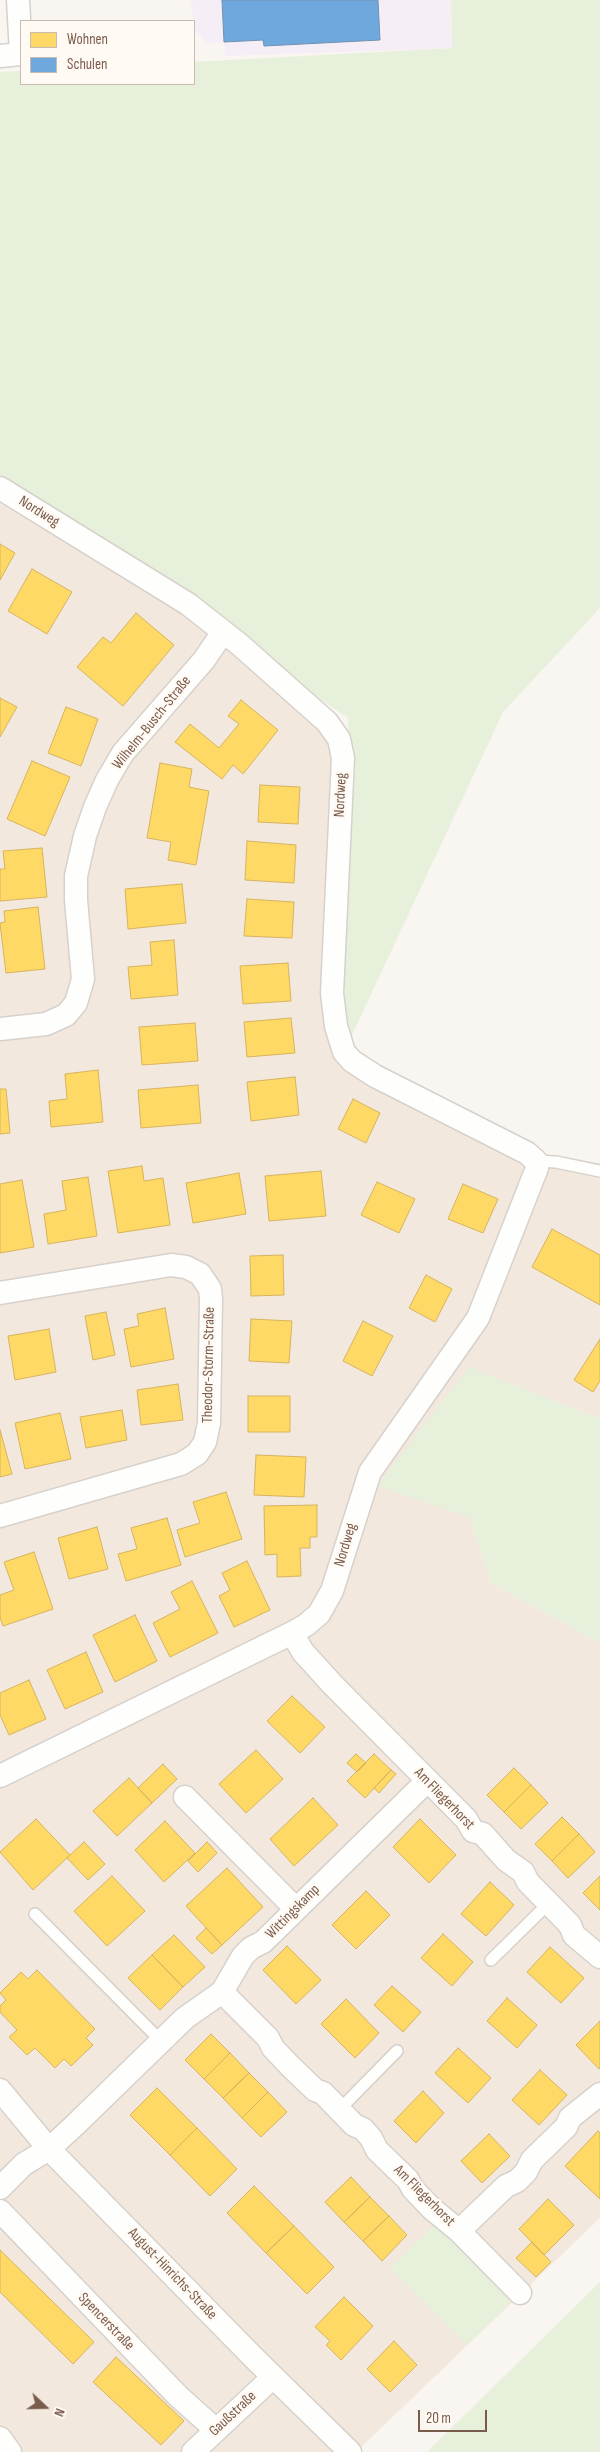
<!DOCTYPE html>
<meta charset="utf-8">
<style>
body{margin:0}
#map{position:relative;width:600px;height:2452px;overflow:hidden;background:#f9f5f0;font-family:"Sofia Sans Condensed",sans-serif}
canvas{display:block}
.legend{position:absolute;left:20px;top:20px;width:175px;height:65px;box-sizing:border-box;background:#fffaf3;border:1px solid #cabbb1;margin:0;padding:6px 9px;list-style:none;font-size:15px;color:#7a5c4d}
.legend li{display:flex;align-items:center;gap:10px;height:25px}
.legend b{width:25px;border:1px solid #cabbb1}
.north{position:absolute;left:20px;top:2382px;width:50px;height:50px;-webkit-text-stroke:4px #fffaf3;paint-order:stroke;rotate:111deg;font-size:14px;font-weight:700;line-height:20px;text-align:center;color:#7a5c4d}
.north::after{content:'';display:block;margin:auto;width:18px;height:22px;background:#7a5c4d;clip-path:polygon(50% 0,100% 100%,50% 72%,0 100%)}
.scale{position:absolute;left:418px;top:2410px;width:69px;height:22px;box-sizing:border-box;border:2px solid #7a5c4d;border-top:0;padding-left:6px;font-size:15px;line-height:18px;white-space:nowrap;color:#7a5c4d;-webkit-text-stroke:4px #fffaf3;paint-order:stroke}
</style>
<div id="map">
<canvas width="600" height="2452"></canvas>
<ul class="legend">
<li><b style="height:14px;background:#ffd966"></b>Wohnen</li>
<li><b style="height:14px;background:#6fa8dc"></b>Schulen</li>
</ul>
<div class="north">N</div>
<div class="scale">20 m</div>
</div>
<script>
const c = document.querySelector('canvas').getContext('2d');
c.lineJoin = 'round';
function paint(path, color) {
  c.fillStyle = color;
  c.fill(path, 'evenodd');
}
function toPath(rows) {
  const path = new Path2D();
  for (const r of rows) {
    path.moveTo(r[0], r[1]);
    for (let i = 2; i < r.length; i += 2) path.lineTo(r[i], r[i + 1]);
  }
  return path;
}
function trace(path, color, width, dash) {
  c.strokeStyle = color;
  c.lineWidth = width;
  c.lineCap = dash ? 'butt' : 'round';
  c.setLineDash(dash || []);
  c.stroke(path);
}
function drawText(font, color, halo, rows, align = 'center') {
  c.font = font + ' "Sofia Sans Condensed",sans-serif';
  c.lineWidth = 5;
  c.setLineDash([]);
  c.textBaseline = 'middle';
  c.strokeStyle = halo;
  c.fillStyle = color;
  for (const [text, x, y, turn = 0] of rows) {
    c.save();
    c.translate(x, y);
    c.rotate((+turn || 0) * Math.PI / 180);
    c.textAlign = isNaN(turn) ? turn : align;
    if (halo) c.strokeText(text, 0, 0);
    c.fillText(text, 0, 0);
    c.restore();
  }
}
const residential = toPath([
 [0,491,223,632,334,730,340,1040,344,1052,521,1150,600,1171,600,1419,469,1368,469,1517,491,1583,600,1643,600,2218,356,2452,0,2452]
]);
const education = toPath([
 [191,0,451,0,452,48,225,56,224,42,208,44,194,29]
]);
const green = toPath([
 [451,0,600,0,600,608,503,712,344,1052,348,718,0,483,0,72,21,71,21,84,194,84,194,62,452,48],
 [469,1367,600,1419,600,1643,491,1583,469,1517,377,1486],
 [435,2224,511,2301,467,2345,390,2268],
 [600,2282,600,2452,427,2452]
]);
const homes = toPath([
 [0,544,15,553,0,580,0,544],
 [32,569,72,592,47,634,8,611,32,569],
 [136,613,174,645,123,706,77,667,103,637,111,643,136,613],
 [0,698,17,707,0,737,0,698],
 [241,700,278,730,243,774,233,765,222,779,175,742,190,724,219,748,239,724,228,716,241,700],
 [66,707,98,719,81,766,48,753,66,707],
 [32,761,70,777,45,836,7,819,32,761],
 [160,763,192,769,189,787,209,791,196,865,168,860,171,842,147,838,160,763],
 [260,785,300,787,298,824,258,822,260,785],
 [247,841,296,845,294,883,245,880,247,841],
 [42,848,47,897,0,901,0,869,5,869,3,851,42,848],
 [182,884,186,923,128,929,125,889,182,884],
 [247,899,294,902,292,938,244,936,247,899],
 [38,907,45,969,6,973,0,923,5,922,4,911,38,907],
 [174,940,178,995,131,999,128,967,152,965,150,942,174,940],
 [288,963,291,1001,243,1004,240,966,288,963],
 [291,1018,295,1053,247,1057,244,1022,291,1018],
 [195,1023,198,1061,142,1065,139,1027,195,1023],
 [98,1070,103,1122,51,1127,49,1101,67,1099,65,1074,98,1070],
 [295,1077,299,1115,251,1121,247,1082,295,1077],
 [198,1085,201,1123,141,1128,138,1090,198,1085],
 [0,1089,6,1089,10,1133,0,1134,0,1089],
 [353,1099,380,1113,366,1143,338,1129,353,1099],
 [142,1166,144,1181,163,1178,170,1225,118,1233,108,1171,142,1166],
 [321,1171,326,1216,269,1221,265,1176,321,1171],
 [239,1173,246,1214,193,1223,186,1183,239,1173],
 [88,1177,97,1236,48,1244,44,1214,66,1210,62,1181,88,1177],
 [22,1180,34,1247,0,1253,0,1184,22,1180],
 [377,1182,415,1199,399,1233,361,1215,377,1182],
 [463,1184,498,1199,483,1233,448,1219,463,1184],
 [552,1229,600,1255,600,1305,532,1267,552,1229],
 [283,1255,284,1295,251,1296,250,1256,283,1255],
 [426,1275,452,1289,435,1322,409,1308,426,1275],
 [165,1308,174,1359,131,1367,124,1329,139,1326,137,1314,165,1308],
 [106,1312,115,1355,93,1360,85,1316,106,1312],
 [251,1319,292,1321,289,1363,249,1361,251,1319],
 [363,1321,393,1336,372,1376,343,1361,363,1321],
 [49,1329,56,1372,15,1380,8,1336,49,1329],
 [600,1339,600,1381,593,1392,574,1380,600,1339],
 [178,1384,183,1420,141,1425,137,1390,178,1384],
 [248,1396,290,1396,290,1432,248,1432,248,1396],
 [122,1410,127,1440,86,1448,80,1417,122,1410],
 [60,1413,71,1459,25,1469,15,1423,60,1413],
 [0,1430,12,1474,0,1477,0,1430],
 [256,1455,306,1457,304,1497,254,1495,256,1455],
 [226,1492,242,1539,185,1557,177,1530,200,1523,193,1502,226,1492],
 [317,1505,317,1537,310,1537,310,1548,300,1548,301,1576,277,1577,277,1554,265,1555,264,1506,317,1505],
 [167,1518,181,1565,126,1581,118,1554,137,1549,131,1528,167,1518],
 [97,1527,108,1569,69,1579,58,1538,97,1527],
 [34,1552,53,1609,3,1626,0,1617,0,1595,14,1590,4,1562,34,1552],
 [247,1561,270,1610,234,1627,219,1596,230,1590,222,1573,247,1561],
 [192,1581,218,1633,170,1657,153,1623,180,1609,171,1592,192,1581],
 [135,1615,157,1661,115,1682,93,1635,135,1615],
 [86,1652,103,1692,65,1709,47,1670,86,1652],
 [29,1680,46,1719,9,1735,0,1715,0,1693,29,1680],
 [292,1696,325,1727,300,1753,267,1721,292,1696],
 [256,1750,283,1779,246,1813,219,1784,256,1750],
 [356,1754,366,1763,357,1772,347,1763,356,1754],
 [374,1754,391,1770,365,1798,347,1781,374,1754],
 [163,1764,177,1779,152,1803,138,1788,163,1764],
 [514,1768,531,1785,504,1812,487,1795,514,1768],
 [391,1770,396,1774,379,1793,374,1788,391,1770],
 [129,1778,152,1803,117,1836,93,1811,129,1778],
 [531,1785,548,1803,521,1829,504,1812,531,1785],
 [313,1798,338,1825,294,1866,270,1839,313,1798],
 [562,1817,579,1834,552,1861,535,1844,562,1817],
 [36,1819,70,1855,33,1890,0,1852,36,1819],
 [420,1819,456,1855,429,1883,393,1847,420,1819],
 [165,1821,195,1853,164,1882,135,1850,165,1821],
 [579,1834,595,1852,568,1878,552,1861,579,1834],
 [84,1842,105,1864,88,1880,67,1858,84,1842],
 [207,1842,217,1853,198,1872,188,1861,207,1842],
 [227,1868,263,1907,222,1945,186,1906,227,1868],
 [112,1876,145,1911,107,1946,74,1911,112,1876],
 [600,1876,600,1910,583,1893,600,1876],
 [490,1882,514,1905,486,1936,461,1914,490,1882],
 [366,1891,390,1915,356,1949,332,1925,366,1891],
 [206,1928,222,1945,212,1954,196,1938,206,1928],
 [443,1934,473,1962,452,1986,421,1958,443,1934],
 [174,1935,205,1967,183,1987,152,1955,174,1935],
 [287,1946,321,1980,296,2004,263,1970,287,1946],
 [550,1947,584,1978,561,2003,527,1972,550,1947],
 [152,1955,183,1987,160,2010,128,1978,152,1955],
 [37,1970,95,2029,86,2038,93,2045,71,2066,64,2059,55,2068,35,2048,27,2055,9,2037,17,2030,0,2012,0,2006,6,2000,0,1993,21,1972,28,1979,37,1970],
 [392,1986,421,2012,403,2032,374,2005,392,1986],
 [507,1998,537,2025,517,2048,487,2021,507,1998],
 [346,1999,379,2033,355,2058,321,2024,346,1999],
 [600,2021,600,2068,599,2069,576,2045,600,2021],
 [211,2034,230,2053,204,2079,185,2060,211,2034],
 [458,2048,491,2078,468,2103,435,2073,458,2048],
 [230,2053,249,2073,223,2098,204,2079,230,2053],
 [540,2070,567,2095,539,2125,512,2100,540,2070],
 [249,2073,268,2092,242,2118,223,2098,249,2073],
 [157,2088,197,2128,170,2155,130,2115,157,2088],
 [423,2091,444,2113,416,2143,394,2121,423,2091],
 [268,2092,287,2112,261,2137,242,2118,268,2092],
 [197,2128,237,2169,210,2196,170,2155,197,2128],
 [598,2131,600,2133,600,2199,565,2166,598,2131],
 [489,2134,510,2156,482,2183,461,2161,489,2134],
 [351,2177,370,2197,344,2222,325,2202,351,2177],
 [254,2186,294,2226,266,2253,227,2213,254,2186],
 [370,2197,389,2216,363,2241,344,2222,370,2197],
 [548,2199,574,2225,544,2255,519,2229,548,2199],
 [389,2216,407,2235,382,2261,363,2241,389,2216],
 [294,2226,334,2267,307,2294,266,2253,294,2226],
 [532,2242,551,2262,536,2277,516,2258,532,2242],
 [0,2250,94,2342,73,2364,0,2292,0,2250],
 [344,2297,373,2326,341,2360,326,2345,330,2341,315,2327,344,2297],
 [394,2341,417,2365,390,2392,367,2369,394,2341],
 [116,2357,184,2421,161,2445,93,2382,116,2357]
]);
const schools = toPath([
 [222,0,378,0,380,40,264,46,263,40,224,42,222,0]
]);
const service = toPath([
 [536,1161,556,1162,600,1171],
 [35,1914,161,2041],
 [491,1960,548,1904],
 [339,2110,397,2051]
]);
const minor = toPath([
 [18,0,21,54],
 [0,56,21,54],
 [0,488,188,604,239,644,327,722,339,739,343,758,332,993,336,1026,344,1052,352,1061,375,1076,527,1153,536,1161,537,1168,478,1318,370,1472,332,1591,319,1614,306,1625,292,1633,0,1776],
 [0,1029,46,1024,66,1015,76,1003,83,979,76,900,76,876,85,836,95,807,107,780,123,753,204,660,223,632],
 [0,1293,171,1265,186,1267,200,1274,210,1289,211,1299,209,1423,205,1442,197,1454,181,1464,0,1516],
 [292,1633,303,1652,332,1684,466,1819,473,1831,483,1834,506,1860,523,1872,528,1882,570,1925,574,1935,600,1957],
 [185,1797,296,1909],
 [222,1992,268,2038,273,2048,290,2066,315,2090,323,2093,354,2125,363,2129,371,2138,377,2150,408,2180,413,2189,431,2208,459,2231,520,2293],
 [0,2090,49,2149,254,2358,350,2452],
 [0,2188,24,2164,49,2149,75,2125,185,2018,222,1992,243,1956,251,1948,263,1942,427,1781],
 [0,2211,178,2396,216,2430],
 [459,2231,506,2186,517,2181,526,2172,532,2160,566,2127,570,2118,600,2094],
 [0,2438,10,2452],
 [193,2452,273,2377]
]);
const streetNames = [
 ["Nordweg",39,512,32],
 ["Wilhelm-Busch-Straße",152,723,-51],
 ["Nordweg",341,795,-87],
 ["Theodor-Storm-Straße",209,1365,-89],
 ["Nordweg",346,1545,-73],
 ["Am Fliegerhorst",444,1799,46],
 ["Wittingskamp",293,1912,-45],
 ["Am Fliegerhorst",424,2196,45],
 ["August-Hinrichs-Straße",172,2274,46],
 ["Spencerstraße",106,2322,46],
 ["Gaußstraße",233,2414,-43]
];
paint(residential, '#f2e8de');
paint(education, '#f6eef6');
paint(green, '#e7f0db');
paint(homes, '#ffd966');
trace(homes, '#d7b45e', 1);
paint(schools, '#6fa8dc');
trace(schools, '#7291b1', 1);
trace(service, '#d7d1cb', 14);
trace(minor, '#d7d1cb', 25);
trace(service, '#fefefd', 11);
trace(minor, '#fefefd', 22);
drawText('15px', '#7a5c4d', '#fffaf3', streetNames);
</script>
